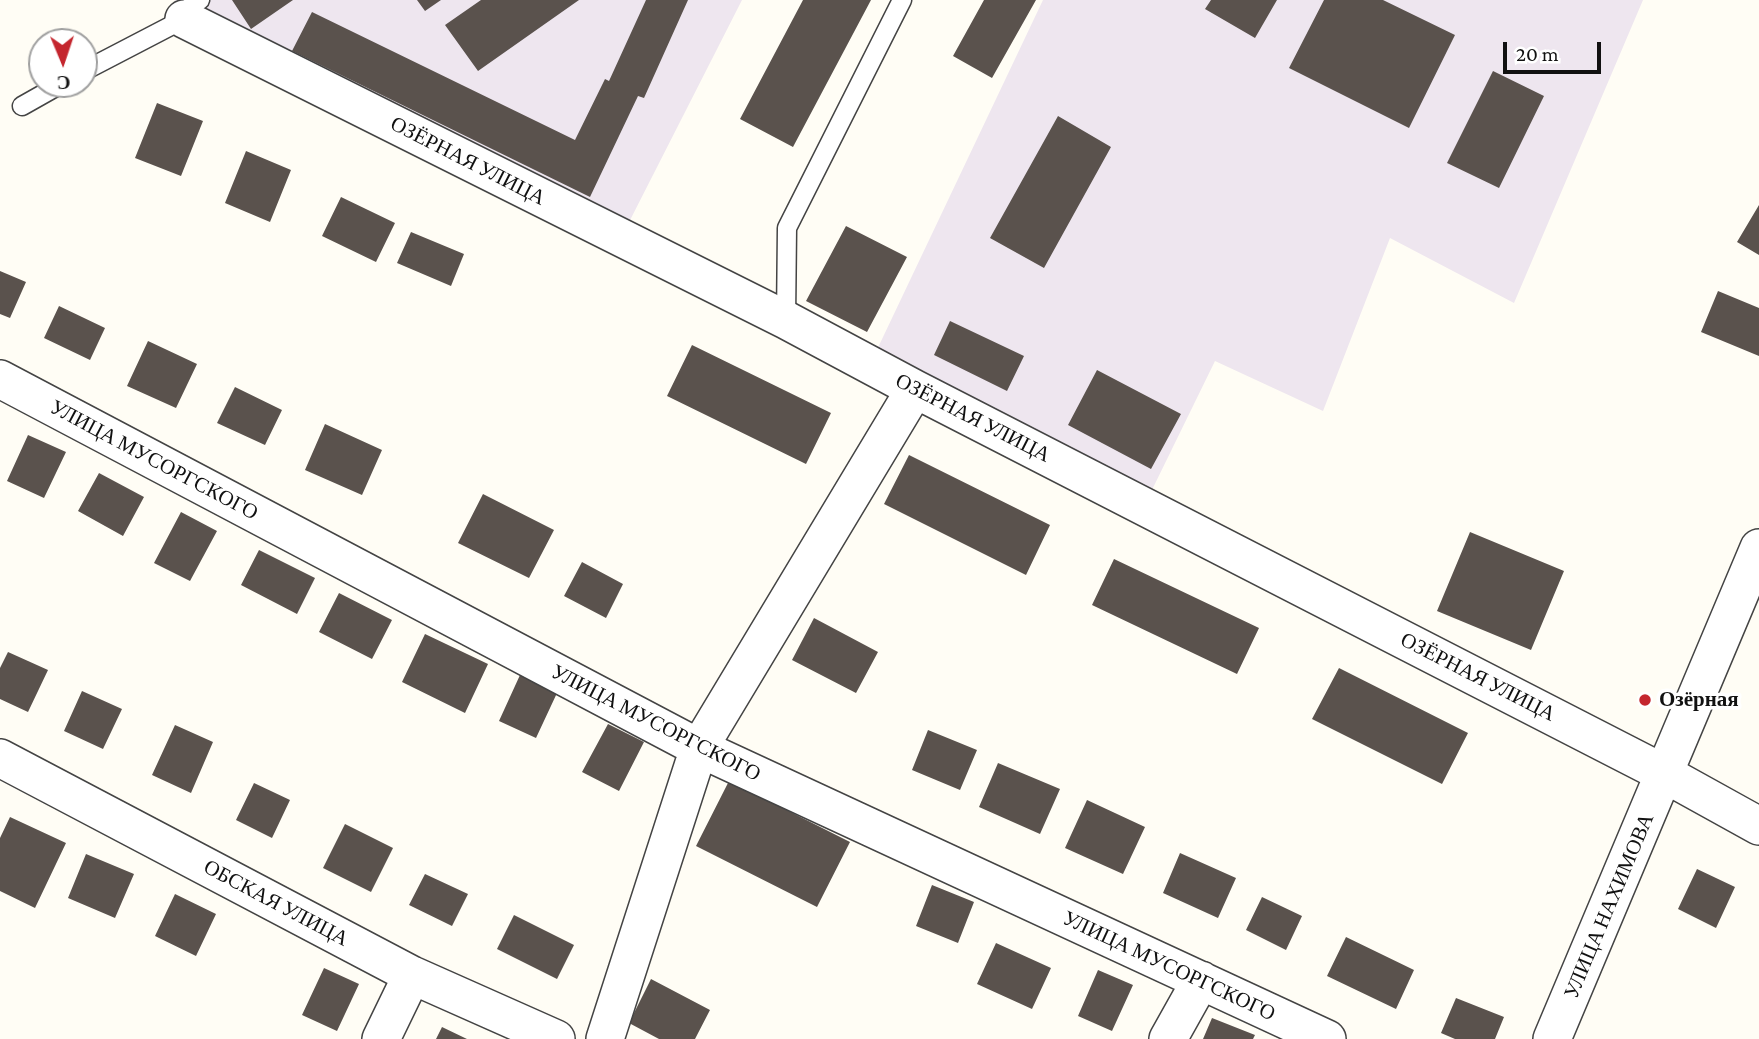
<!DOCTYPE html>
<meta charset="utf-8">
<style>
body{margin:0}
#map{position:relative;width:1759px;height:1039px;overflow:hidden;background:#fffdf5;font-family:"Crimson Pro",serif}
canvas{display:block}
.north{position:absolute;left:28px;top:28px;width:70px;height:70px;box-sizing:border-box;background:#fff;border:2px solid #a0a0a0;border-radius:50%;rotate:178deg;font-size:19px;font-weight:700;line-height:28px;text-align:center;color:#111}
.north::after{content:'';display:block;margin:auto;width:24px;height:32px;background:#c4262e;clip-path:polygon(50% 0,100% 100%,50% 72%,0 100%)}
.scale{position:absolute;left:1503px;top:42px;width:98px;height:32px;box-sizing:border-box;border:4px solid #111;border-top:0;padding-left:9px;font-size:21px;line-height:24px;white-space:nowrap;color:#111;-webkit-text-stroke:5px #fff;paint-order:stroke}
</style>
<div id="map">
<canvas width="1759" height="1039"></canvas>
<div class="north">С</div>
<div class="scale">20 m</div>
</div>
<script>
const c = document.querySelector('canvas').getContext('2d');
c.lineJoin = 'round';
function paint(path, color) {
  c.fillStyle = color;
  c.fill(path, 'evenodd');
}
function toPath(rows) {
  const path = new Path2D();
  for (const r of rows) {
    path.moveTo(r[0], r[1]);
    for (let i = 2; i < r.length; i += 2) path.lineTo(r[i], r[i + 1]);
  }
  return path;
}
function trace(path, color, width, dash) {
  c.strokeStyle = color;
  c.lineWidth = width;
  c.lineCap = dash ? 'butt' : 'round';
  c.setLineDash(dash || []);
  c.stroke(path);
}
function drawText(font, color, halo, rows, align = 'center') {
  c.font = font + ' "Crimson Pro",serif';
  c.lineWidth = 7;
  c.setLineDash([]);
  c.textBaseline = 'middle';
  c.strokeStyle = halo;
  c.fillStyle = color;
  for (const [text, x, y, turn = 0] of rows) {
    c.save();
    c.translate(x, y);
    c.rotate((+turn || 0) * Math.PI / 180);
    c.textAlign = isNaN(turn) ? turn : align;
    if (halo) c.strokeText(text, 0, 0);
    c.fillText(text, 0, 0);
    c.restore();
  }
}
const industrial = toPath([
 [174,0,742,0,624,232],
 [1043,0,1643,0,1514,303,1390,238,1323,411,1215,361,1149,496,874,356]
]);
const building = toPath([
 [232,0,293,0,251,29],
 [417,0,441,0,425,11],
 [481,0,579,0,478,71,445,25],
 [646,0,688,0,644,98,638,96,590,197,292,51,312,12,575,140,605,79,609,81],
 [803,0,871,0,793,147,740,119],
 [984,0,1036,0,992,78,953,56],
 [1211,0,1277,0,1255,38,1205,9],
 [1324,0,1383,0,1455,35,1409,128,1289,68],
 [1493,71,1544,96,1499,188,1447,163],
 [157,103,203,121,181,176,135,158],
 [1058,116,1111,147,1044,268,990,238],
 [246,151,291,170,270,222,225,203],
 [341,197,395,223,376,262,322,236],
 [1759,205,1759,255,1737,242],
 [846,226,907,257,867,332,806,301],
 [411,232,464,254,451,286,397,263],
 [0,271,26,282,10,318,0,314],
 [1718,291,1759,308,1759,356,1701,332],
 [59,306,105,328,90,360,44,338],
 [950,321,1024,356,1007,391,934,355],
 [148,341,197,364,176,408,127,386],
 [692,345,831,413,806,464,667,396],
 [1097,370,1181,414,1151,469,1068,425],
 [235,387,282,410,265,445,217,423],
 [325,424,382,450,362,495,305,470],
 [28,435,66,452,44,498,7,481],
 [909,455,1050,525,1026,575,884,504],
 [99,473,144,497,123,536,78,511],
 [483,494,554,530,529,578,458,543],
 [181,512,217,531,190,581,154,563],
 [1470,532,1564,571,1531,650,1437,611],
 [259,550,315,578,297,614,241,585],
 [1114,559,1259,628,1237,674,1092,605],
 [582,562,623,584,606,618,564,596],
 [339,593,392,620,372,659,319,632],
 [814,618,878,652,856,693,792,660],
 [425,634,488,664,465,713,402,682],
 [8,652,48,670,28,712,0,699,0,668],
 [1339,668,1468,733,1442,784,1312,719],
 [520,675,557,693,536,738,499,721],
 [82,691,122,709,103,749,64,731],
 [608,724,644,742,619,791,582,772],
 [175,725,213,742,191,793,152,775],
 [928,730,977,750,960,790,912,770],
 [998,763,1060,789,1040,834,979,807],
 [729,781,850,842,817,907,696,846],
 [254,783,290,800,272,838,236,820],
 [1087,800,1145,827,1123,874,1065,848],
 [10,817,66,843,35,908,0,891,0,838],
 [345,824,393,848,371,892,323,868],
 [1180,853,1236,878,1218,918,1163,893],
 [86,854,134,874,115,918,68,898],
 [1697,869,1735,887,1716,928,1678,909],
 [425,874,468,894,452,926,409,905],
 [932,885,974,902,958,943,916,926],
 [175,894,216,914,196,956,155,936],
 [1262,897,1302,916,1286,950,1246,930],
 [514,915,574,945,557,979,497,949],
 [1346,937,1414,970,1396,1009,1327,976],
 [996,943,1051,968,1032,1009,977,984],
 [324,968,359,984,337,1031,302,1015],
 [1098,970,1133,985,1112,1031,1078,1016],
 [651,979,710,1010,695,1039,659,1039,629,1023],
 [1456,998,1504,1017,1495,1039,1455,1039,1441,1033],
 [1212,1018,1255,1035,1253,1039,1203,1039],
 [442,1027,467,1039,436,1039]
]);
const lane = toPath([
 [84,71,184,19,190,7,200,0],
 [22,106,61,84],
 [786,320,787,228,902,0]
]);
const street = toPath([
 [184,19,786,320,915,389,1665,774,1759,826],
 [0,379,699,748,1327,1039],
 [0,758,412,975,556,1039],
 [381,1039,412,975],
 [605,1039,699,748,915,389],
 [1168,1039,1201,980],
 [1552,1039,1759,548]
]);
const markers = [
 [1645,700,7,"#c4262e"]
];
const streetNames = [
 ["ОЗЁРНАЯ УЛИЦА",468,161,27],
 ["ОЗЁРНАЯ УЛИЦА",973,418,27],
 ["УЛИЦА МУСОРГСКОГО",154,460,28],
 ["ОЗЁРНАЯ УЛИЦА",1478,677,27],
 ["УЛИЦА МУСОРГСКОГО",656,723,27],
 ["ОБСКАЯ УЛИЦА",276,903,28],
 ["УЛИЦА НАХИМОВА",1609,906,-67],
 ["УЛИЦА МУСОРГСКОГО",1169,966,25]
];
const poiNames = [
 ["Озёрная",1659,700]
];
paint(industrial, '#eee6ef');
paint(building, '#5a524d');
trace(lane, '#444', 21);
trace(street, '#444', 40);
trace(lane, '#fff', 18);
trace(street, '#fff', 37);
for (const [x, y, r, color] of markers) {
  const dot = new Path2D();
  dot.arc(x, y, r, 0, 2 * Math.PI);
  c.fillStyle = color;
  c.fill(dot);
  trace(dot, '#fff', 2.5);
}
drawText('21px', '#111', '#fff', streetNames);
drawText('bold 21px', '#111', '#fff', poiNames, 'left');
</script>
